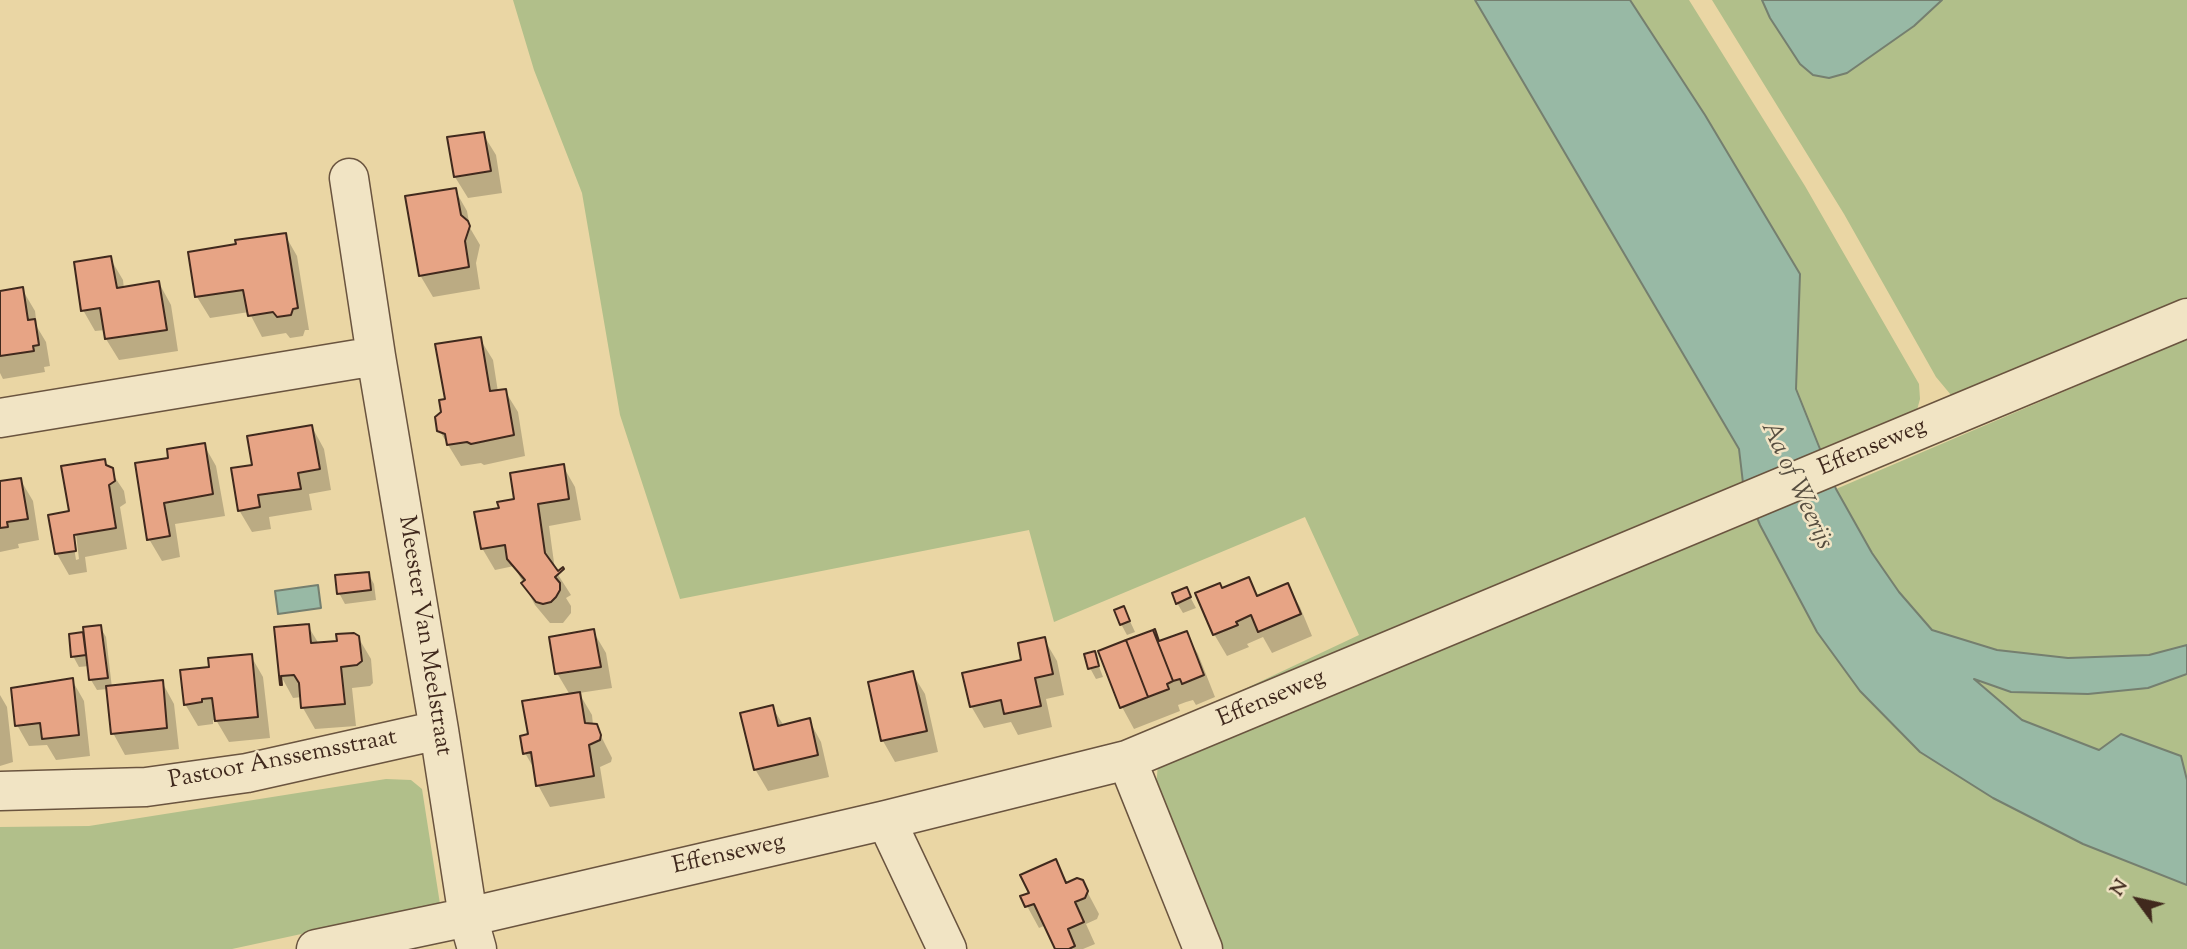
<!DOCTYPE html>
<style>
body{margin:0}
#map{position:relative;width:2187px;height:949px;overflow:hidden;background:#ead6a4;font-family:"Sorts Mill Goudy",serif}
canvas{display:block}
.north{position:absolute;left:2103px;top:865px;width:70px;height:70px;-webkit-text-stroke:5px #f1e4c4;paint-order:stroke;rotate:303deg;font-size:19px;font-weight:700;line-height:28px;text-align:center;color:#40291d}
.north::after{content:'';display:block;margin:auto;width:24px;height:32px;background:#40291d;clip-path:polygon(50% 0,100% 100%,50% 72%,0 100%)}
</style>
<div id="map">
<canvas width="2187" height="949"></canvas>
<div class="north">N</div>
</div>
<script>
const c = document.querySelector('canvas').getContext('2d');
c.lineJoin = 'round';
function paint(path, color) {
  c.fillStyle = color;
  c.fill(path, 'evenodd');
}
function toPath(rows) {
  const path = new Path2D();
  for (const r of rows) {
    path.moveTo(r[0], r[1]);
    for (let i = 2; i < r.length; i += 2) path.lineTo(r[i], r[i + 1]);
  }
  return path;
}
function trace(path, color, width, dash) {
  c.strokeStyle = color;
  c.lineWidth = width;
  c.lineCap = dash ? 'butt' : 'round';
  c.setLineDash(dash || []);
  c.stroke(path);
}
function drawText(font, color, halo, rows, align = 'center') {
  c.font = font + ' "Sorts Mill Goudy",serif';
  c.lineWidth = 5;
  c.setLineDash([]);
  c.textBaseline = 'middle';
  c.strokeStyle = halo;
  c.fillStyle = color;
  for (const [text, x, y, turn = 0] of rows) {
    c.save();
    c.translate(x, y);
    c.rotate((+turn || 0) * Math.PI / 180);
    c.textAlign = isNaN(turn) ? turn : align;
    if (halo) c.strokeText(text, 0, 0);
    c.fillText(text, 0, 0);
    c.restore();
  }
}
const green = toPath([
 [513,0,1475,0,1739,450,1743,483,1128,744,1359,635,1305,517,1054,622,1029,530,680,599,620,415,582,193,534,70],
 [1630,0,1689,0,1805,186,1919,384,1920,399,1917,410,1821,451,1796,389,1800,274,1705,115],
 [1712,0,2187,0,2187,300,1959,395,1951,395,1936,377,1844,214],
 [2187,339,2187,645,2149,655,2068,658,1997,650,1932,630,1899,592,1872,553,1836,489],
 [1758,519,1817,632,1860,691,1920,752,1993,798,2083,844,2187,885,2187,949,1215,949,1155,798,1158,764],
 [2187,674,2187,780,2181,756,2121,734,2099,750,2022,720,1972,677,2011,692,2088,694,2148,688],
 [386,779,411,780,422,789,440,904,232,949,0,949,0,827,89,826]
]);
const water = toPath([
 [1475,0,1630,0,1705,115,1800,274,1796,389,1836,489,1872,553,1899,592,1932,630,1997,650,2068,658,2149,655,2187,645,2187,674,2148,688,2088,694,2011,692,1974,679,2022,720,2099,750,2121,734,2181,756,2187,780,2187,885,2083,844,1993,798,1920,752,1860,691,1817,632,1760,525,1743,483,1739,449,1475,0],
 [1762,0,1942,0,1914,26,1847,73,1829,78,1813,75,1800,64,1770,18,1762,0],
 [318,585,321,608,278,614,275,591,318,585]
]);
const shadow = toPath([
 [483,134,496,155,502,193,468,198,455,177],
 [455,190,467,211,470,228,480,245,476,263,480,289,433,297,420,275],
 [285,235,297,256,309,330,305,330,303,336,290,338,286,333,262,337,249,312,210,318,197,297,238,245],
 [110,258,123,280,124,289,159,283,171,305,178,351,119,360,106,339,105,330,95,331,83,310],
 [22,289,35,311,37,327,46,342,50,366,44,367,45,372,3,379,0,373,0,293],
 [480,339,493,360,498,392,505,391,518,412,525,456,484,465,481,463,461,466,439,430,447,401],
 [312,427,324,449,331,490,309,494,312,510,269,517,271,529,252,532,239,510,254,467],
 [204,445,216,466,225,516,175,524,180,557,162,561,149,539,170,459],
 [104,461,124,491,126,503,120,507,127,549,85,557,87,572,69,575,57,554,71,513],
 [72,534,76,534,79,559,76,560],
 [563,466,575,487,581,520,549,526,555,570,571,595,566,598,571,606,571,613,563,623,550,623,535,605,514,566,495,570,482,548,501,509,516,501],
 [20,479,33,501,39,540,18,544,19,548,0,552,0,483],
 [368,573,374,584,376,600,345,604,339,593],
 [1248,579,1259,597,1288,586,1300,607,1312,636,1272,653,1263,637,1247,644,1249,647,1227,656,1214,634,1222,590],
 [1186,589,1196,608,1183,613,1177,603],
 [1124,608,1135,632,1127,635,1121,624],
 [308,626,319,644,358,637,371,659,373,683,370,686,352,688,356,726,315,729,303,708,302,697,293,698,281,676],
 [100,627,106,637,112,688,162,682,174,704,179,749,125,755,113,733,108,689,97,690,91,680,89,666,79,667,73,656,71,635,85,634],
 [593,631,606,653,612,688,579,693,592,715,593,725,596,726,612,758,611,762,600,767,605,798,550,807,538,785,536,772,525,753,530,736,570,695,557,673],
 [1154,631,1160,642,1186,633,1198,654,1215,697,1196,705,1193,700,1186,702,1178,705,1180,711,1134,729,1122,707],
 [1044,639,1057,661,1064,695,1046,699,1052,727,1018,735,1011,722,984,728,971,706],
 [1094,653,1103,677,1096,679,1090,668],
 [251,656,263,677,270,738,229,742,216,720,213,720,213,724,198,726,185,704,211,668],
 [912,673,925,694,938,752,895,762,883,741],
 [72,680,84,701,90,756,56,760,47,745,29,746,17,725],
 [0,695,7,707,13,762,0,766],
 [772,707,784,726,809,720,821,742,829,777,768,791,755,769],
 [1055,861,1068,884,1082,882,1099,914,1097,919,1086,924,1095,944,1083,949,1057,949,1046,925,1039,928,1027,906,1031,894]
]);
const building = toPath([
 [484,132,491,171,454,177,447,137,484,132],
 [456,188,461,215,468,221,470,226,465,241,469,267,419,276,405,196,456,188],
 [286,233,298,308,293,309,291,315,277,317,273,312,248,316,243,290,195,297,188,252,236,244,235,240,286,233],
 [111,256,117,288,159,281,167,330,105,339,100,308,81,311,74,262,111,256],
 [23,287,28,320,35,319,39,345,33,346,34,351,0,356,0,291,23,287],
 [481,337,490,391,506,389,514,435,471,444,467,442,447,445,445,434,437,431,435,417,441,412,439,400,445,399,435,344,481,337],
 [312,425,320,469,298,473,301,489,258,495,260,507,238,511,231,468,252,465,247,436,312,425],
 [205,443,213,494,164,503,170,536,147,540,135,463,168,458,167,449,205,443],
 [105,459,106,465,113,468,115,481,109,485,116,528,74,535,76,551,55,554,48,515,69,511,61,466,105,459],
 [564,464,569,499,538,504,545,553,558,571,563,567,564,569,555,577,560,583,560,590,556,597,551,602,543,604,536,602,521,583,525,580,507,559,505,545,481,549,474,512,499,508,497,502,514,499,510,473,564,464],
 [21,478,28,519,7,522,8,527,0,528,0,481,21,478],
 [369,572,371,590,337,594,335,575,369,572],
 [1249,577,1257,596,1288,583,1301,614,1258,632,1251,615,1236,622,1238,625,1213,635,1195,593,1220,583,1222,588,1249,577],
 [1187,587,1191,597,1176,604,1172,593,1187,587],
 [1124,606,1130,621,1120,625,1114,610,1124,606],
 [309,624,311,643,337,641,336,634,354,633,359,636,362,661,357,665,341,667,345,704,301,708,299,683,294,675,281,676,282,685,280,685,274,627,309,624],
 [101,625,108,678,89,680,83,627,101,625],
 [594,629,601,667,555,674,549,637,594,629],
 [1155,629,1159,641,1187,631,1204,675,1182,684,1180,679,1173,681,1153,630,1155,629],
 [1153,630,1173,681,1167,684,1169,689,1148,697,1126,640,1153,630],
 [83,632,86,655,71,657,69,634,83,632],
 [1045,637,1053,674,1035,678,1041,706,1004,714,1001,700,970,707,962,673,1021,660,1018,643,1045,637],
 [1126,640,1148,697,1120,708,1098,651,1126,640],
 [1095,651,1099,666,1088,669,1084,654,1095,651],
 [252,654,258,717,215,721,212,698,202,699,202,702,184,705,180,670,209,667,208,658,252,654],
 [913,671,927,731,881,741,868,682,913,671],
 [73,678,79,735,42,739,40,723,15,726,11,688,73,678],
 [163,680,167,728,111,734,106,686,163,680],
 [580,692,585,723,597,724,601,735,600,740,589,745,594,776,536,786,531,752,523,754,520,736,528,734,522,701,580,692],
 [773,705,778,726,810,718,818,755,754,770,740,713,773,705],
 [1056,859,1066,883,1077,878,1083,880,1088,891,1085,898,1075,902,1084,922,1068,929,1075,946,1069,949,1055,949,1034,904,1025,907,1020,896,1029,893,1020,875,1056,859]
]);
const street = toPath([
 [349,178,376,356,439,730,468,917,477,949],
 [0,418,376,356],
 [1127,760,1203,949],
 [0,791,146,787,247,773,439,730],
 [886,820,947,949],
 [316,949,468,917,886,820,1127,760,2187,318]
]);
const streetNames = [
 ["Effenseweg",1873,449,-23],
 ["Meester Van Meelstraat",423,636,81],
 ["Effenseweg",1272,700,-23],
 ["Pastoor Anssemsstraat",283,761,-11],
 ["Effenseweg",729,856,-13]
];
const waterNames = [
 ["Aa of Weerijs",1795,486,65]
];
paint(green, '#b1bf8a');
paint(water, '#98b9a5');
trace(water, '#757f6f', 2);
paint(shadow, '#0003');
paint(building, '#e7a485');
trace(building, '#40291d', 2);
trace(street, '#6a543f', 41);
trace(street, '#f1e4c4', 38);
drawText('24px', '#40291d', '#f1e4c4', streetNames);
drawText('italic 26px', '#564d3f', '#f1e4c4', waterNames);
</script>
